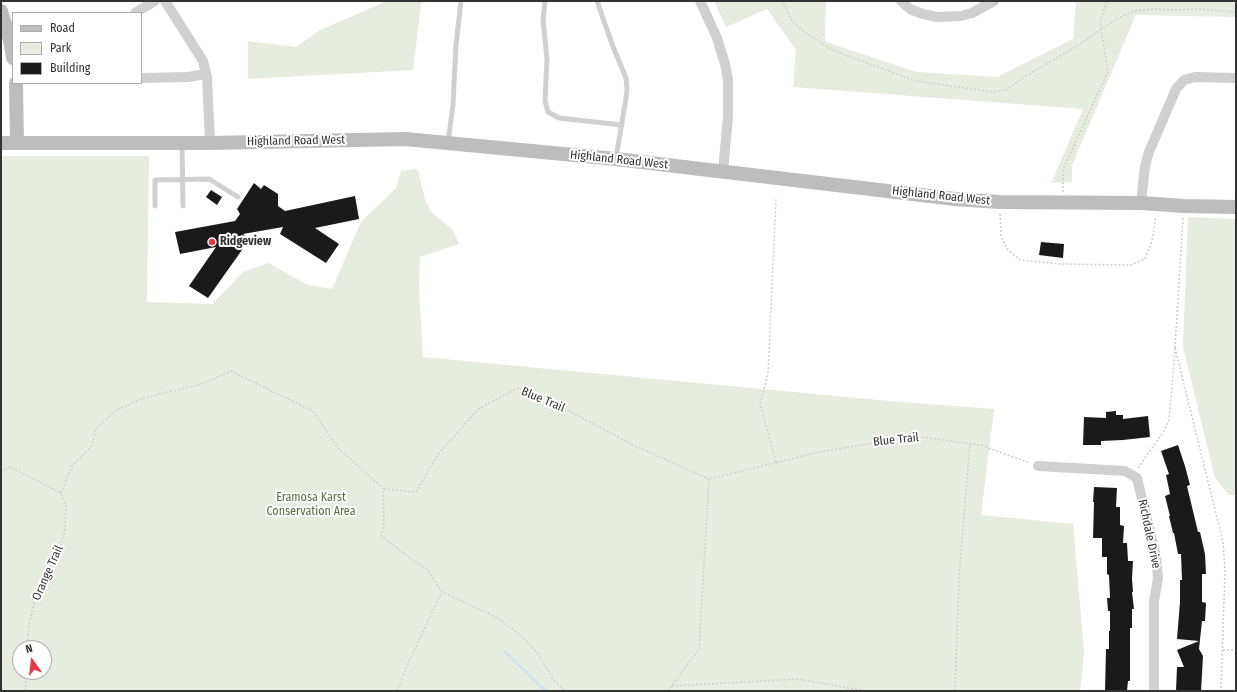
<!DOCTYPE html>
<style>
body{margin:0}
#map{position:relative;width:1237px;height:692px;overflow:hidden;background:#fff;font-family:"Fira Sans Condensed",sans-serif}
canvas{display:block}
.frame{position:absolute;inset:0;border:2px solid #333;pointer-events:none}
.legend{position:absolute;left:12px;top:12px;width:130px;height:72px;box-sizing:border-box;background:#fff;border:1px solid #adadad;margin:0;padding:5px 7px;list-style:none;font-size:12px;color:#333}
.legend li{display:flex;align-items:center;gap:8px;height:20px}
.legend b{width:20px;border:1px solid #adadad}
.north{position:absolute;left:12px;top:640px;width:40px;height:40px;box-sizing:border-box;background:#fff;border:1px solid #adadad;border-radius:50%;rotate:346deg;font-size:11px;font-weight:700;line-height:16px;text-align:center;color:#333}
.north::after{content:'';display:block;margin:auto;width:14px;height:18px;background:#e63946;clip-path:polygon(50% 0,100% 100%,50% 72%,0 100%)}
</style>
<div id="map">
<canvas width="1237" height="692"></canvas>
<div class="frame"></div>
<ul class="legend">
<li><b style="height:5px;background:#bdbdbd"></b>Road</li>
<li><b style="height:11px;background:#e6ecdf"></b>Park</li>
<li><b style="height:11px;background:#1a1a1a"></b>Building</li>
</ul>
<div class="north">N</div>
</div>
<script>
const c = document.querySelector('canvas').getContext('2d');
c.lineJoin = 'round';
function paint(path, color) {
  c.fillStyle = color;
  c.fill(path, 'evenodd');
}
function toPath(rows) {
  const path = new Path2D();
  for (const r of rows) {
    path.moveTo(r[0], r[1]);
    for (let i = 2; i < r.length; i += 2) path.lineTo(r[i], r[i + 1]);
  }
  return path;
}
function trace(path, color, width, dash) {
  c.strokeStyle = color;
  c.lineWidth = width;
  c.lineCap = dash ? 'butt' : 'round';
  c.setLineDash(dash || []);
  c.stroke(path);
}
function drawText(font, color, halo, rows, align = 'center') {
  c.font = font + ' "Fira Sans Condensed",sans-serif';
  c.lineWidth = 4;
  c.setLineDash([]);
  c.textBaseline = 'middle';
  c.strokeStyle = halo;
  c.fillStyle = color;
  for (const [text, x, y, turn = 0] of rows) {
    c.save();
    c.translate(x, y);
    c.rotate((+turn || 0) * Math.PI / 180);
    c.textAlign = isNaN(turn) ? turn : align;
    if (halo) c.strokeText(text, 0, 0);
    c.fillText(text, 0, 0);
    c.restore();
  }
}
const green = toPath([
 [387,1,426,1,421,4,413,70,248,79,248,41,296,47,320,30],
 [714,1,826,1,825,35,826,42,917,72,997,77,1073,39,1076,1,1225,1,1236,3,1236,17,1136,15,1072,165,1072,182,1051,183,1083,109,793,87,796,50,767,9,726,27],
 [1,156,149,156,147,302,212,304,243,272,268,263,308,285,332,289,361,222,396,188,401,171,418,169,425,200,432,213,453,230,459,244,420,257,419,287,423,357,889,401,994,409,981,515,1073,524,1084,652,1080,691,1,691],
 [20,648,44,648,44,672,20,672],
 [1188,217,1236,219,1236,495,1229,495,1215,478,1183,347]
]);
const stream = toPath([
 [505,652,540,686,548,691]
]);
const building = toPath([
 [254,183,261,189,264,185,278,194,278,206,285,211,355,196,359,219,315,228,339,244,326,263,280,234,283,227,243,234,249,240,208,298,189,286,216,247,180,254,175,232,235,221,240,214,237,209],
 [211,190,222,197,217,205,206,197],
 [1041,242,1064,244,1063,258,1039,255],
 [1116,411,1116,415,1123,415,1123,419,1148,416,1150,437,1123,440,1101,441,1101,445,1083,445,1084,417,1106,418,1106,412],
 [1178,445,1185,466,1190,485,1187,486,1198,532,1200,532,1205,554,1206,574,1202,574,1202,602,1206,603,1205,621,1202,621,1199,649,1203,656,1201,691,1176,691,1177,667,1184,667,1177,650,1199,641,1177,639,1180,602,1180,580,1182,580,1181,554,1178,554,1174,533,1173,533,1169,516,1170,516,1165,496,1170,494,1166,475,1169,474,1161,451],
 [1094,487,1117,488,1116,507,1120,507,1120,525,1124,526,1123,543,1127,543,1128,561,1133,561,1132,579,1133,592,1132,592,1134,609,1132,609,1132,628,1130,628,1130,681,1128,681,1127,691,1105,691,1106,649,1109,649,1109,631,1110,631,1110,611,1108,611,1107,598,1110,598,1109,575,1107,574,1107,557,1102,557,1102,538,1093,538,1094,502,1093,502]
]);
const path = toPath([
 [782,1,792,21,803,31,832,50,916,81,993,92,1006,90,1026,76,1074,48,1118,18,1135,11,1153,9,1172,10,1198,9,1236,12],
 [1063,192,1063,170,1108,71,1100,22,1107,1],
 [1000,214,1001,236,1007,249,1020,260,1060,264,1131,265,1145,259,1152,241,1156,216],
 [1175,348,1223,542,1225,571,1221,691],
 [1175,348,1183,218],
 [776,462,760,404,768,374,776,198],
 [1138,468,1164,431,1169,420,1175,351],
 [1,471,10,467,61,493,66,506,65,529,60,548,44,578,35,599,29,625,27,648],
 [384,489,416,492,437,456,478,409,518,388,551,401,631,444,709,479],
 [61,493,72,466,92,446,96,429,115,411,143,398,202,384,231,371,313,411,338,448,384,489,383,500,384,524,381,536,414,561,427,569,442,592,496,617,522,636,539,655,552,678,565,691],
 [1223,650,1236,650],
 [672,686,797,679,866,691],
 [25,691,27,672],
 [397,691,406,668,442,592],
 [668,691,699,649,709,479,819,452,914,436,980,445,1030,463],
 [955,691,959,578,970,443]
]);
const lane = toPath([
 [545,1,543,20,547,59,545,101,548,112,559,118,622,125],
 [597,1,612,44,626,78,627,89,626,98,616,158],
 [448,142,453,105,456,45,461,1],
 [182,144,183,206],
 [155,206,155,180,209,179,238,197]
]);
const street = toPath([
 [165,1,203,61,207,77,210,143],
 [700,1,717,38,725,64,728,80,728,117,723,170],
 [901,1,910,9,923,14,937,17,961,16,972,13,994,1],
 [135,13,155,1],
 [141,78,188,77,206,74],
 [1141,203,1145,166,1149,152,1176,89,1184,80,1195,77,1236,78],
 [1038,466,1125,471,1137,478,1156,556,1158,578,1154,601,1154,691]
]);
const secondary = toPath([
 [1,11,10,40,13,58],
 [16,83,17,143],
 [1,143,210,143,405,139,616,159,955,199,1000,202,1141,203,1184,206,1236,207]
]);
const markers = [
 [212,242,4,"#e63946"]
];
const streetNames = [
 ["Highland Road West",296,141,-1],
 ["Highland Road West",619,160,6],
 ["Highland Road West",941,196,6],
 ["Blue Trail",543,400,23],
 ["Blue Trail",896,440,-6],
 ["Richdale Drive",1149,534,78],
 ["Orange Trail",48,573,-66]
];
const poiNames = [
 ["Ridgeview",220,242]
];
const parkNames = [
 ["Eramosa Karst",311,498],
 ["Conservation Area",311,512]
];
paint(green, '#e6ecdf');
trace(stream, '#cfe2ee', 3);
paint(building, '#1a1a1a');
trace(path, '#cdcdcd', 1.5, [2, 2]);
trace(lane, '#d0d0d0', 5);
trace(street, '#d0d0d0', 10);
trace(secondary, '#bdbdbd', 14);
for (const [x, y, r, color] of markers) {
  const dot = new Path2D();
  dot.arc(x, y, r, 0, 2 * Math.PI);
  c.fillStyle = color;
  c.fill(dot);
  trace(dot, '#fff', 1.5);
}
drawText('12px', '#333', '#fff', streetNames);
drawText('bold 12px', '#333', '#fff', poiNames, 'left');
drawText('12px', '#56703f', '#fff', parkNames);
</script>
